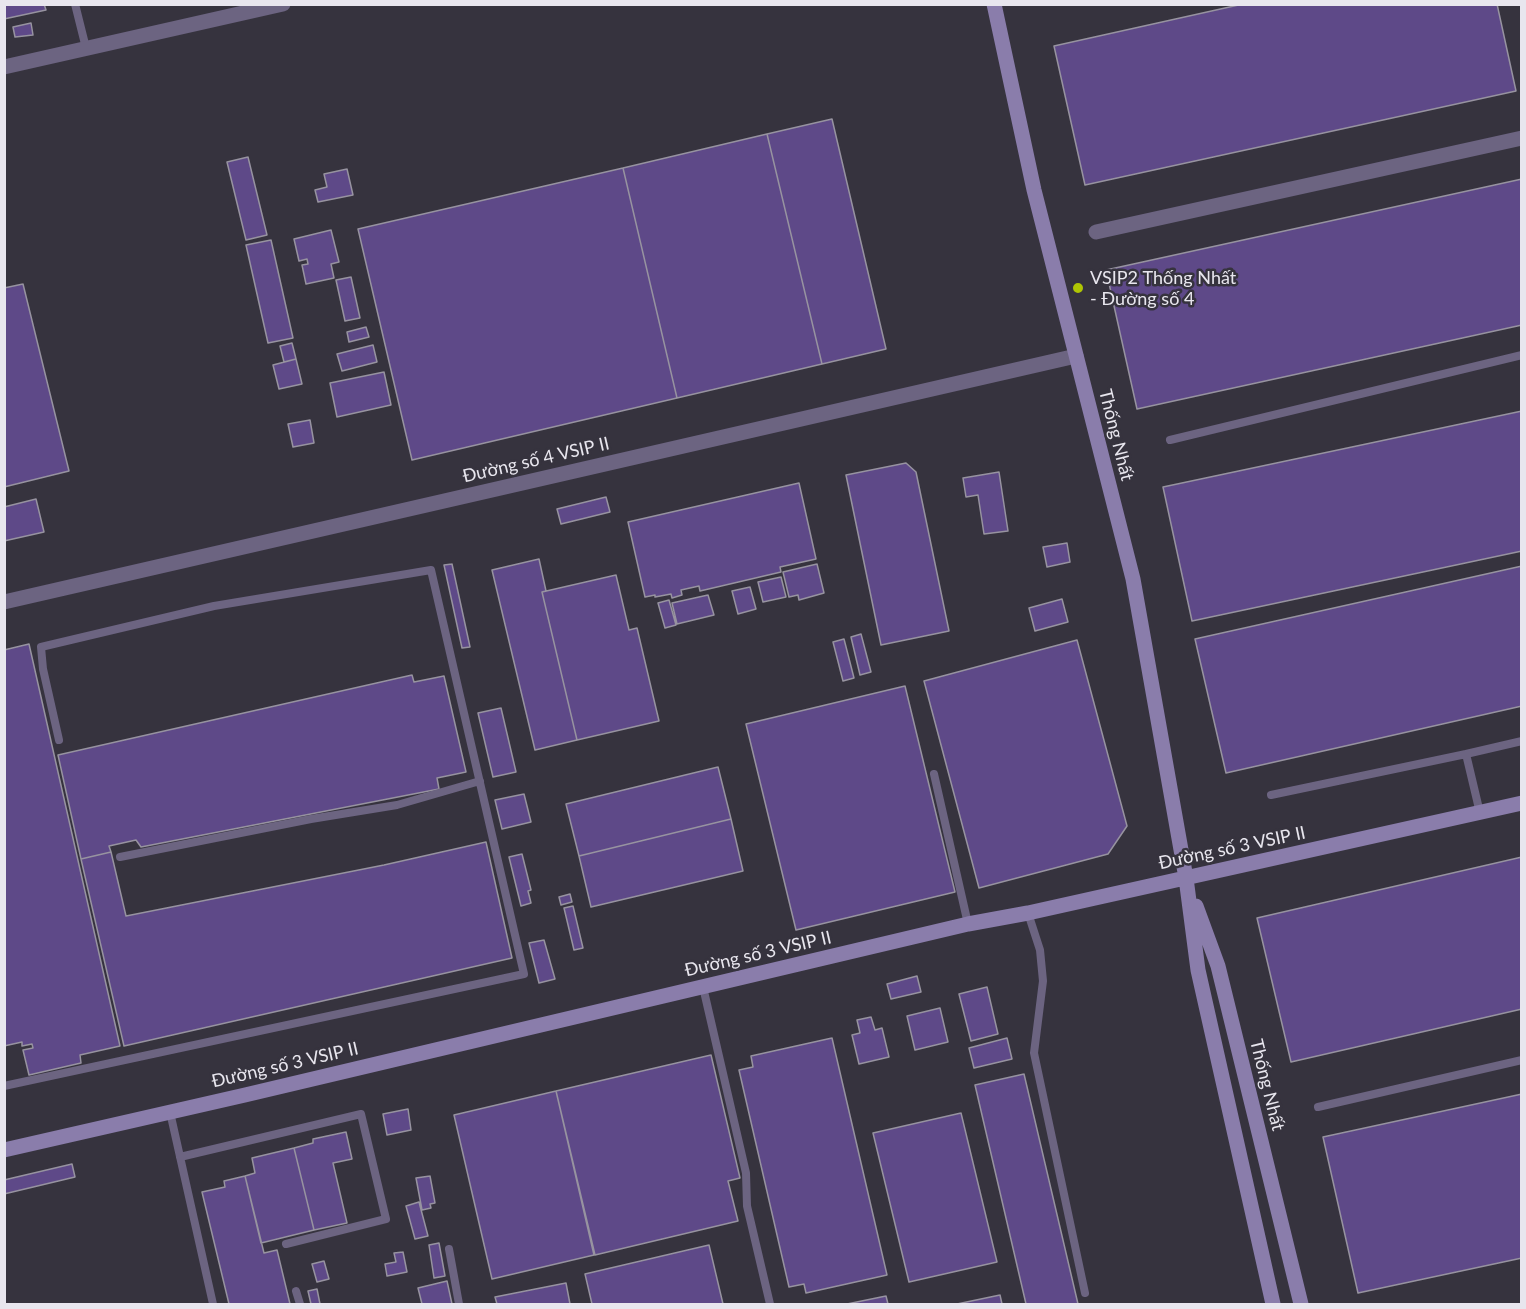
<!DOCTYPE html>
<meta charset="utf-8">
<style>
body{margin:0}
#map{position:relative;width:1526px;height:1309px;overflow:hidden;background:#36333e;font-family:Lato,sans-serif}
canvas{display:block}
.frame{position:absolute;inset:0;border:6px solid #e8e6ee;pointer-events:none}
</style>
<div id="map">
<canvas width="1526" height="1309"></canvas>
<div class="frame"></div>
</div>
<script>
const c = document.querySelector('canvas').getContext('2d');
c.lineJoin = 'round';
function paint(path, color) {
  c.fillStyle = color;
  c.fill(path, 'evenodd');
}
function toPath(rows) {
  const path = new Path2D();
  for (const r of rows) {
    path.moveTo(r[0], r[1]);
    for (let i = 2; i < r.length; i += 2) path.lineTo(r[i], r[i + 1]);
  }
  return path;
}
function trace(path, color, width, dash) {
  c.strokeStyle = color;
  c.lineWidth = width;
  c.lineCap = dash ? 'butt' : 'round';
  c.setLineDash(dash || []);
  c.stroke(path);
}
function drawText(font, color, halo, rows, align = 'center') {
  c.font = font + ' Lato,sans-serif';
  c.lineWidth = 5;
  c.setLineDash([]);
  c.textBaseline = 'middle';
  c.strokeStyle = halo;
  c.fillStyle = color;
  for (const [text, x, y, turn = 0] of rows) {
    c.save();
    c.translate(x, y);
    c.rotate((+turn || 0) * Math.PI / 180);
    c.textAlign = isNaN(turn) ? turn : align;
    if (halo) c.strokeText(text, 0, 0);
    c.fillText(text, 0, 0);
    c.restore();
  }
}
const building = toPath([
 [4,4,44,4,46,10,4,19,4,4],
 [1243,4,1497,4,1516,91,1085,185,1054,46,1243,4],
 [31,23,33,35,15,37,13,27,31,23],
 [832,119,886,349,822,364,767,134,832,119],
 [767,134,822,364,677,398,623,168,767,134],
 [248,157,267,235,246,240,227,162,248,157],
 [623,168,677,398,412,460,358,229,623,168],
 [347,169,353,195,318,202,315,190,327,187,324,174,347,169],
 [1522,179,1522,325,1137,409,1106,270,1522,179],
 [331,230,339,262,331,264,334,278,306,284,302,265,308,264,307,259,299,261,294,239,331,230],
 [271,240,293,338,268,343,246,245,271,240],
 [351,277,360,318,345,321,336,280,351,277],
 [23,284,69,471,4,487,4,288,23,284],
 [366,327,369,337,349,342,347,332,366,327],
 [292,343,296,359,284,362,280,346,292,343],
 [373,345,377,362,342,371,337,354,373,345],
 [296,359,302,384,279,389,273,365,296,359],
 [384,372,391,405,337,417,330,383,384,372],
 [1522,411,1522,551,1192,621,1163,487,1522,411],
 [310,420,314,443,293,447,288,424,310,420],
 [906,463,916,472,949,631,881,645,846,475,906,463],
 [999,472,1008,531,984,534,978,495,966,497,963,478,999,472],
 [799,483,816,559,780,567,781,572,700,591,699,586,681,590,682,595,672,598,671,594,655,597,655,595,645,597,628,522,799,483],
 [606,497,610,512,561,524,557,509,606,497],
 [36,499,44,532,4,541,4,507,36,499],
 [1067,543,1070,562,1047,567,1043,547,1067,543],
 [539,559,546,591,542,592,577,740,535,750,492,570,539,559],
 [452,564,470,647,462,648,444,565,452,564],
 [817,564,824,593,799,600,798,595,789,597,783,572,817,564],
 [1522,566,1522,706,1226,773,1195,639,1522,566],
 [616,575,629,630,637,628,659,721,577,740,542,592,616,575],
 [781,577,786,597,763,602,758,582,781,577],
 [750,587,756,609,738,614,732,591,750,587],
 [708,595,714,615,677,624,672,603,708,595],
 [1062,599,1068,622,1035,631,1029,608,1062,599],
 [669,600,676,625,665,628,658,603,669,600],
 [861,634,871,672,860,675,851,637,861,634],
 [844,639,854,678,843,681,833,642,844,639],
 [1077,640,1127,826,1108,854,979,888,924,681,1077,640],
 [29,644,120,1046,80,1055,81,1063,29,1075,23,1050,33,1048,32,1044,22,1046,22,1042,4,1046,4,650,29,644],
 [412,675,414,682,444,676,466,772,437,778,439,789,141,847,136,840,109,846,111,852,81,859,58,755,412,675],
 [905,686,955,892,796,930,746,724,905,686],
 [501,708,516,772,493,777,478,713,501,708],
 [718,767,731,819,579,856,566,804,718,767],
 [524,794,531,822,502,829,495,800,524,794],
 [731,819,743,871,591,907,579,856,731,819],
 [486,842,512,958,124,1046,81,859,111,852,126,916,384,865,486,842],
 [522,854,531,890,528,891,531,903,521,906,509,857,522,854],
 [1522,857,1522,1009,1291,1062,1257,918,1522,857],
 [570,894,572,902,561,905,559,897,570,894],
 [573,906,583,948,574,950,564,908,573,906],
 [544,940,555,979,539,983,529,943,544,940],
 [917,976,921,992,891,999,887,984,917,976],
 [987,987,998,1034,971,1041,959,994,987,987],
 [940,1008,948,1042,915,1050,907,1016,940,1008],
 [871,1017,875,1030,882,1028,889,1057,859,1064,852,1035,860,1033,857,1020,871,1017],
 [832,1038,887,1275,806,1293,804,1284,789,1287,739,1070,753,1067,751,1056,832,1038],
 [1007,1038,1012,1059,974,1068,969,1048,1007,1038],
 [711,1055,740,1178,728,1181,738,1221,595,1255,556,1091,711,1055],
 [1024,1074,1078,1304,1026,1304,975,1085,1024,1074],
 [556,1091,594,1255,492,1279,454,1115,556,1091],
 [1522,1094,1522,1258,1358,1293,1323,1137,1522,1094],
 [408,1109,411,1130,387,1135,383,1114,408,1109],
 [961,1113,997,1262,909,1282,873,1133,961,1113],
 [346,1132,352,1159,333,1163,347,1223,314,1230,294,1148,313,1143,313,1139,346,1132],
 [294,1148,314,1230,261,1243,245,1176,255,1173,252,1158,294,1148],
 [72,1164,75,1177,4,1194,4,1180,72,1164],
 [245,1176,264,1253,277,1250,290,1304,229,1304,202,1192,225,1187,224,1181,245,1176],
 [430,1176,435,1203,430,1204,431,1208,422,1210,416,1178,430,1176],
 [419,1202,428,1236,415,1239,406,1206,419,1202],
 [439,1243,445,1276,434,1278,429,1245,439,1243],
 [709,1245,723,1304,592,1304,585,1274,709,1245],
 [403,1252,407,1272,387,1276,385,1264,396,1262,394,1253,403,1252],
 [324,1261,329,1279,317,1282,312,1264,324,1261],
 [447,1281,452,1304,422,1304,418,1288,447,1281],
 [566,1283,570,1304,497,1304,495,1297,566,1283],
 [317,1289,320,1304,311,1304,308,1291,317,1289],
 [1000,1295,1002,1304,957,1304,1000,1295],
 [886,1296,888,1304,847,1304,886,1296]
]);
const lane = toPath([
 [75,4,86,48],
 [1170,440,1522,355],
 [934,774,968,924],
 [1271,795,1466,754],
 [1480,813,1466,754,1522,741],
 [120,857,311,819,397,805,480,781],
 [1028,913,1040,950,1043,981,1034,1053,1085,1293],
 [703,987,746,1173,747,1206,770,1304],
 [4,1086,524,974,431,570,214,606,41,647,43,669,59,740],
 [1318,1107,1522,1060],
 [170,1112,213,1304],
 [180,1157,361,1114,386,1219,286,1244],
 [449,1249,459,1304],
 [296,1291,300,1304]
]);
const street = toPath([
 [4,67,283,4],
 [1096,232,1522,138],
 [4,602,1076,356]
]);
const secondary = toPath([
 [994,4,1034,190,1133,579,1186,878,1198,970,1273,1304],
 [1196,906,1218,966,1301,1304],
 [4,1150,245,1095,968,924,1028,913,1522,803]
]);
const markers = [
 [1078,288,6,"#afc504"]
];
const poiNames = [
 ["VSIP2 Thống Nhất",1090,278],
 ["- Đường số 4",1090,299]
];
const streetNames = [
 ["Thống Nhất",1116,435,76],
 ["Đường số 4 VSIP II",536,460,-13],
 ["Đường số 3 VSIP II",1232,848,-12],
 ["Đường số 3 VSIP II",758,954,-13],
 ["Đường số 3 VSIP II",285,1065,-13],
 ["Thống Nhất",1267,1085,76]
];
paint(building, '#5e4988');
trace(building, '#9793a0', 1.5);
trace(lane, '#6c6481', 8);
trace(street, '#6c6481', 15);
trace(secondary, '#8a7dab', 15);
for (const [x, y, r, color] of markers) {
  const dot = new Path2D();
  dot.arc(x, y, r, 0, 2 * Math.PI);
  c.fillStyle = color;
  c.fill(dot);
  trace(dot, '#36333e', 2);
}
drawText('18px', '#e8e6ee', '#36333e', poiNames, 'left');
drawText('18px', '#e8e6ee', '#36333e', streetNames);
</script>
